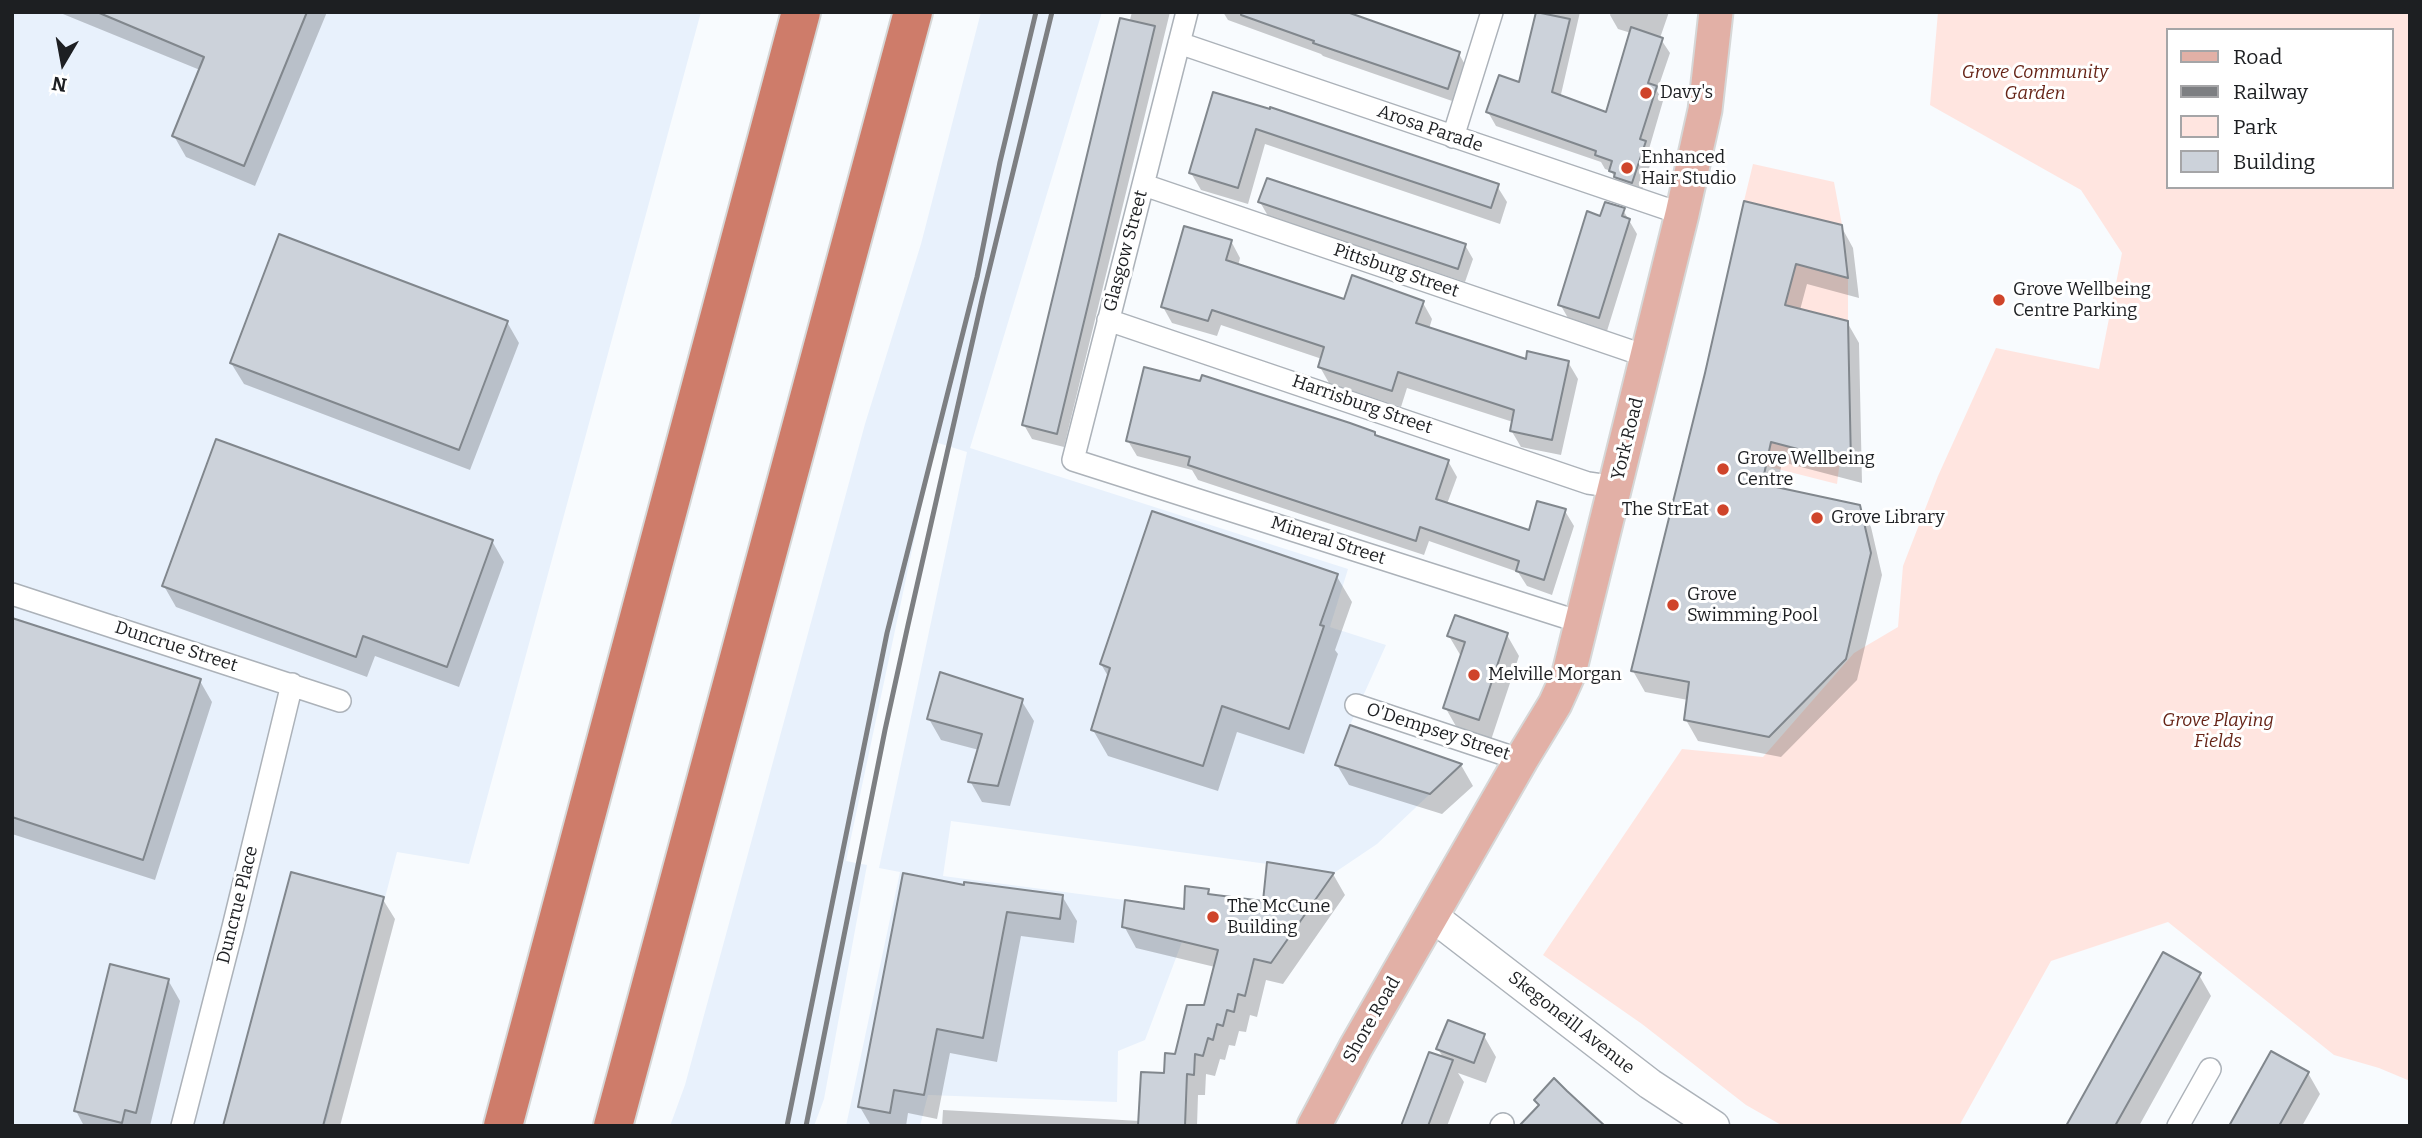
<!DOCTYPE html>
<style>
body{margin:0}
#map{position:relative;width:2422px;height:1138px;overflow:hidden;background:#f8fbfe;font-family:Bitter,serif}
canvas{display:block}
.frame{position:absolute;inset:0;border:14px solid #1d1f22;pointer-events:none}
.legend{position:absolute;left:2166px;top:28px;width:228px;height:161px;box-sizing:border-box;background:#fff;border:2px solid #a5a5a7;margin:0;padding:9px 12px;list-style:none;font-size:21px;color:#1d1f22}
.legend li{display:flex;align-items:center;gap:14px;height:35px}
.legend b{width:35px;border:2px solid #a5a5a7}
.north{position:absolute;left:28px;top:28px;width:70px;height:70px;-webkit-text-stroke:5px #fff;paint-order:stroke;rotate:190deg;font-size:19px;font-weight:700;line-height:28px;text-align:center;color:#1d1f22}
.north::after{content:'';display:block;margin:auto;width:24px;height:32px;background:#1d1f22;clip-path:polygon(50% 0,100% 100%,50% 72%,0 100%)}
</style>
<div id="map">
<canvas width="2422" height="1138"></canvas>
<div class="frame"></div>
<ul class="legend">
<li><b style="height:9px;background:#e2b0a6"></b>Road</li>
<li><b style="height:9px;background:#7d7f82"></b>Railway</li>
<li><b style="height:19px;background:#ffe5e0"></b>Park</li>
<li><b style="height:19px;background:#ccd2da"></b>Building</li>
</ul>
<div class="north">N</div>
</div>
<script>
const c = document.querySelector('canvas').getContext('2d');
c.lineJoin = 'round';
function paint(path, color) {
  c.fillStyle = color;
  c.fill(path, 'evenodd');
}
function toPath(rows) {
  const path = new Path2D();
  for (const r of rows) {
    path.moveTo(r[0], r[1]);
    for (let i = 2; i < r.length; i += 2) path.lineTo(r[i], r[i + 1]);
  }
  return path;
}
function trace(path, color, width, dash) {
  c.strokeStyle = color;
  c.lineWidth = width;
  c.lineCap = dash ? 'butt' : 'round';
  c.setLineDash(dash || []);
  c.stroke(path);
}
function drawText(font, color, halo, rows, align = 'center') {
  c.font = font + ' Bitter,serif';
  c.lineWidth = 6;
  c.setLineDash([]);
  c.textBaseline = 'middle';
  c.strokeStyle = halo;
  c.fillStyle = color;
  for (const [text, x, y, turn = 0] of rows) {
    c.save();
    c.translate(x, y);
    c.rotate((+turn || 0) * Math.PI / 180);
    c.textAlign = isNaN(turn) ? turn : align;
    if (halo) c.strokeText(text, 0, 0);
    c.fillText(text, 0, 0);
    c.restore();
  }
}
const built = toPath([
 [12,12,701,12,469,864,397,852,325,1126,12,1126],
 [981,12,1102,12,970,448,1348,569,1330,627,1386,645,1350,725,1335,765,1430,794,1377,844,1334,873,951,821,943,876,1125,900,1122,927,1182,942,1145,1040,1118,1051,1117,1102,928,1095,920,1126,846,1126,900,872,879,868,967,452,935,442,846,861,867,865,824,1099,814,1126,670,1126,685,1085,865,424,921,244]
]);
const green = toPath([
 [1938,12,2410,12,2410,1081,2379,1068,2334,1055,2168,922,2051,961,1959,1126,1783,1126,1746,1105,1642,1024,1543,955,1682,749,1763,757,1854,653,1898,627,1903,566,1938,476,1996,348,2099,369,2122,253,2081,190,1930,105],
 [2168,30,2392,30,2392,187,2168,187],
 [1753,164,1834,182,1842,225,1744,201],
 [1796,264,1848,278,1848,321,1785,305],
 [1771,442,1840,460,1837,484,1766,466]
]);
const shadow = toPath([
 [58,12,327,12,255,186,186,157,174,136,200,70],
 [1132,12,1170,12,1064,447,1032,439,1024,425],
 [1223,12,1339,12,1459,54,1467,68,1455,102,1323,56,1321,54,1228,20],
 [1537,12,1580,12,1556,116,1607,114,1631,33,1618,29,1610,15,1611,12,1669,12,1660,38,1670,53,1657,91,1663,101,1649,149,1653,156,1640,196,1619,185,1611,171,1605,169,1601,162,1496,126,1488,112,1520,85],
 [1214,95,1497,186,1507,202,1500,224,1265,144,1248,204,1201,190,1191,173],
 [1260,202,1465,245,1473,259,1465,282,1268,216],
 [1745,204,1841,226,1853,248,1859,298,1807,284,1800,310,1847,322,1859,343,1862,483,1782,462,1777,489,1859,506,1871,527,1882,575,1857,680,1781,757,1698,741,1686,720,1688,700,1645,692,1633,671,1707,374],
 [1623,210,1637,234,1607,331,1568,318,1560,304],
 [1231,241,1240,258,1238,266,1345,301,1423,303,1432,319,1429,329,1527,361,1568,362,1578,379,1561,455,1521,447,1511,430,1513,422,1407,388,1401,407,1329,383,1320,367,1322,359,1221,325,1217,336,1172,323,1163,307],
 [507,322,519,343,470,470,244,384,231,363],
 [1374,434,1376,437,1448,461,1457,477,1447,504,1530,532,1565,511,1574,526,1552,595,1527,586,1518,572,1429,541,1424,555,1198,480,1192,470,1137,456,1128,441],
 [492,541,504,562,459,687,375,656,367,677,176,607,164,586],
 [1336,575,1352,602,1335,650,1338,654,1304,754,1237,732,1218,791,1108,756,1093,730,1109,678,1101,664],
 [12,620,200,681,212,702,155,880,12,834],
 [1507,635,1519,656,1491,740,1457,728,1445,707,1462,658,1449,636],
 [1021,700,1034,721,1010,806,982,802,970,781,979,750,941,740,929,719],
 [1351,727,1461,765,1473,786,1442,814,1349,785,1337,765],
 [1268,864,1333,874,1345,895,1283,984,1266,980,1257,1017,1250,1015,1246,1032,1239,1031,1235,1046,1229,1045,1225,1060,1220,1059,1215,1076,1206,1074,1205,1095,1198,1095,1197,1126,942,1126,943,1110,1140,1121,1205,1007,1215,967,1136,948,1124,926,1186,911,1208,891,1211,896,1265,903],
 [965,887,1062,896,1077,921,1074,943,1021,936,997,1062,950,1053,937,1119,908,1113,906,1126,871,1126,860,1107],
 [382,898,395,919,340,1126,225,1126],
 [2199,975,2211,996,2139,1126,2068,1126],
 [168,980,180,1001,150,1126,84,1126,76,1111],
 [1484,1036,1496,1057,1486,1083,1458,1073,1464,1082,1447,1126,1402,1126,1444,1059,1438,1049],
 [2308,1073,2320,1094,2302,1126,2231,1126]
]);
const building = toPath([
 [97,12,307,12,244,166,172,136,204,57,97,12],
 [1241,12,1347,12,1460,52,1448,89,1313,43,1314,41,1241,15,1241,12],
 [1536,12,1570,19,1552,92,1606,112,1631,27,1663,38,1648,83,1657,86,1640,139,1646,141,1632,183,1614,177,1615,173,1609,171,1612,161,1595,155,1596,151,1486,112,1499,75,1519,82,1536,12],
 [1120,18,1155,26,1057,434,1022,425,1120,18],
 [1213,92,1270,109,1270,107,1499,184,1491,208,1256,129,1238,188,1189,173,1213,92],
 [1267,178,1466,244,1458,269,1258,202,1267,178],
 [1744,201,1842,225,1848,278,1796,264,1785,305,1848,321,1851,463,1771,442,1762,484,1860,505,1871,553,1846,659,1769,737,1684,720,1689,682,1631,671,1705,373,1744,201],
 [1605,202,1625,208,1622,216,1630,219,1599,318,1558,305,1587,211,1600,216,1605,202],
 [1184,226,1232,240,1226,260,1344,299,1352,275,1424,301,1416,323,1526,359,1527,351,1569,361,1552,440,1510,431,1514,410,1398,372,1392,391,1318,367,1324,347,1212,310,1208,321,1161,307,1184,226],
 [279,234,508,321,459,450,230,363,279,234],
 [1144,367,1200,381,1202,375,1350,423,1375,432,1375,435,1449,460,1436,499,1529,530,1537,501,1566,509,1544,580,1516,571,1519,561,1420,527,1416,541,1188,465,1190,457,1126,441,1144,367],
 [216,439,493,540,447,667,363,636,356,657,162,586,216,439],
 [1152,511,1338,574,1320,625,1324,626,1289,729,1222,706,1203,766,1091,730,1110,668,1100,664,1152,511],
 [1455,615,1508,633,1479,720,1443,708,1465,642,1447,636,1455,615],
 [12,618,201,679,143,860,12,817,12,618],
 [940,672,1023,699,998,786,968,782,982,734,927,719,940,672],
 [1350,725,1462,764,1430,794,1335,765,1350,725],
 [1267,862,1334,873,1271,963,1254,959,1245,996,1238,994,1234,1012,1227,1010,1223,1026,1217,1024,1213,1040,1208,1038,1203,1056,1195,1054,1194,1075,1187,1074,1185,1126,1138,1126,1141,1072,1164,1073,1165,1053,1175,1054,1187,1005,1204,1005,1218,950,1122,927,1125,900,1184,909,1185,886,1209,889,1208,894,1263,901,1267,862],
 [291,872,384,897,323,1126,223,1126,291,872],
 [903,873,964,885,964,882,1063,895,1060,919,1007,912,983,1038,937,1029,924,1095,894,1090,890,1113,858,1107,903,873],
 [2163,952,2201,973,2115,1126,2066,1126,2163,952],
 [110,964,169,979,136,1113,125,1110,122,1123,74,1111,110,964],
 [1448,1020,1485,1034,1474,1063,1436,1049,1448,1020],
 [2271,1051,2309,1072,2279,1126,2229,1126,2271,1051],
 [1429,1052,1453,1060,1428,1126,1401,1126,1429,1052],
 [1554,1078,1567,1091,1605,1126,1519,1126,1539,1105,1534,1100,1554,1078]
]);
const street = toPath([
 [1187,12,1073,460,1583,623],
 [1179,43,1682,214],
 [1453,137,1492,12],
 [1144,185,1631,351,1648,354],
 [1108,320,1588,483,1616,487],
 [12,594,340,701],
 [1356,705,1521,760],
 [182,1126,233,927,292,684],
 [1501,1126,1503,1124],
 [2178,1126,2210,1069]
]);
const secondary = toPath([
 [1432,916,1650,1084,1714,1126]
]);
const primary = toPath([
 [1314,1126,1356,1047,1521,760,1555,704,1569,673,1682,214,1705,110,1716,12]
]);
const highway = toPath([
 [503,1126,801,12],
 [613,1126,913,12]
]);
const rail = toPath([
 [787,1126,887,633,977,277,1000,162,1036,12],
 [806,1126,885,730,908,625,983,295,1052,12]
]);
const markers = [
 [1646,93,7,"#cf442a"],
 [1627,168,7,"#cf442a"],
 [1999,300,7,"#cf442a"],
 [1723,469,7,"#cf442a"],
 [1723,510,7,"#cf442a"],
 [1817,518,7,"#cf442a"],
 [1673,605,7,"#cf442a"],
 [1474,675,7,"#cf442a"],
 [1213,917,7,"#cf442a"]
];
const parkNames = [
 ["Grove Community",2035,73],
 ["Garden",2035,94],
 ["Grove Playing",2218,721],
 ["Fields",2218,742]
];
const poiNames = [
 ["Davy's",1660,93],
 ["Enhanced",1641,158],
 ["Hair Studio",1641,179],
 ["Grove Wellbeing",2013,290],
 ["Centre Parking",2013,311],
 ["Grove Wellbeing",1737,459],
 ["Centre",1737,480],
 ["The StrEat",1709,510,"right"],
 ["Grove Library",1831,518],
 ["Grove",1687,595],
 ["Swimming Pool",1687,616],
 ["Melville Morgan",1488,675],
 ["The McCune",1227,907],
 ["Building",1227,928]
];
const streetNames = [
 ["Arosa Parade",1430,129,19],
 ["Glasgow Street",1126,251,-75],
 ["Pittsburg Street",1396,271,19],
 ["Harrisburg Street",1362,405,19],
 ["York Road",1628,439,-76],
 ["Mineral Street",1328,541,18],
 ["Duncrue Street",176,647,18],
 ["O'Dempsey Street",1438,732,18],
 ["Duncrue Place",238,905,-76],
 ["Shore Road",1372,1020,-60],
 ["Skegoneill Avenue",1571,1023,38]
];
paint(built, '#e8f1fc');
paint(green, '#ffe5e0');
paint(shadow, '#0003');
paint(building, '#ccd2da');
trace(building, '#81878d', 2);
trace(street, '#acb2b9', 24);
trace(secondary, '#acb2b9', 33);
trace(primary, '#d6d7d7', 37);
trace(highway, '#d6d7d7', 42);
trace(street, '#fff', 21);
trace(secondary, '#fff', 30);
trace(primary, '#e2b0a6', 33);
trace(highway, '#ce7c6a', 38);
trace(rail, '#7d7f82', 5);
for (const [x, y, r, color] of markers) {
  const dot = new Path2D();
  dot.arc(x, y, r, 0, 2 * Math.PI);
  c.fillStyle = color;
  c.fill(dot);
  trace(dot, '#fff', 2.5);
}
drawText('italic 18px', '#662417', '#fff', parkNames);
drawText('18px', '#1d1f22', '#fff', poiNames, 'left');
drawText('18px', '#1d1f22', '#fff', streetNames);
</script>
